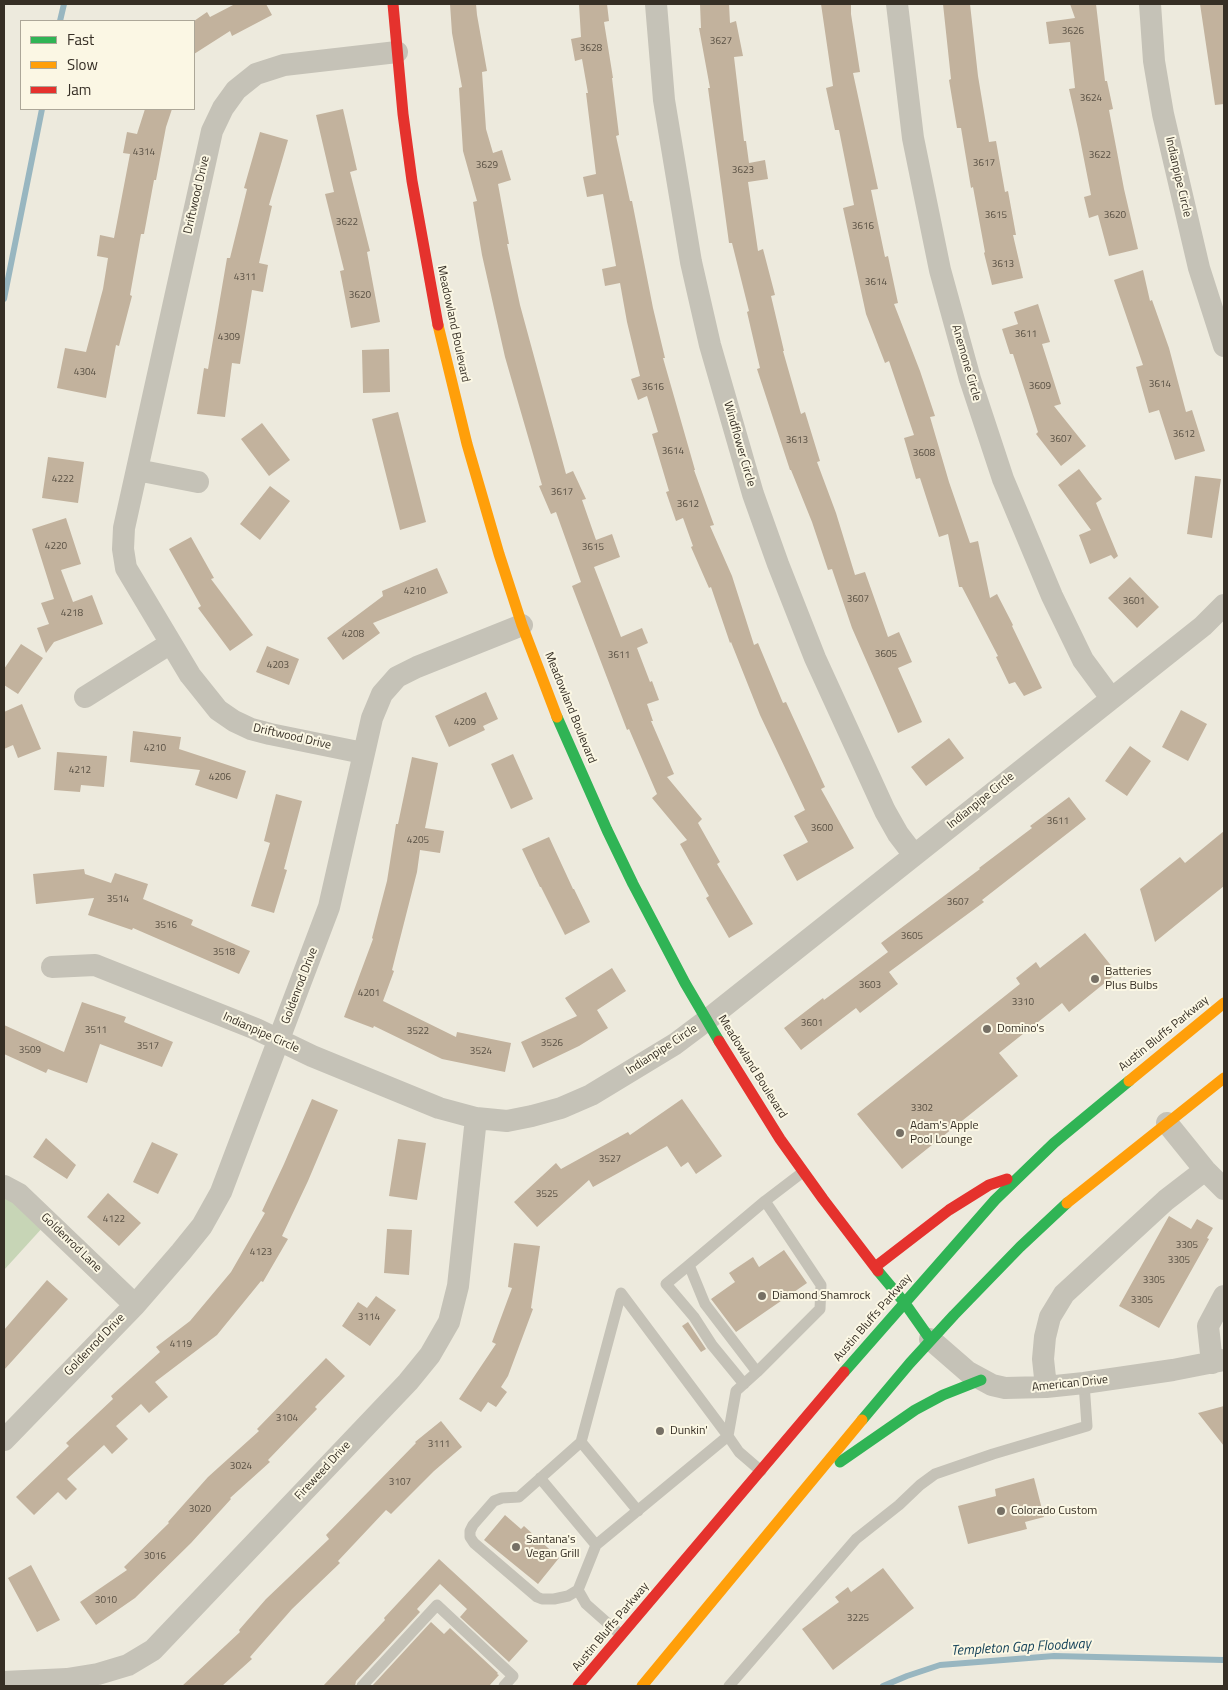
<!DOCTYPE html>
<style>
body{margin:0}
#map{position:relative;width:1228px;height:1690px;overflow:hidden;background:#edeadd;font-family:"Titillium Web",sans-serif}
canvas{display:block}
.frame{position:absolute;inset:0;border:5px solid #362f25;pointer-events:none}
.legend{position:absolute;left:20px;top:20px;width:175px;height:90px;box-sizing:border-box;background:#fbf7e4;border:1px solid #aca798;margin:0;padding:6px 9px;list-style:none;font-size:15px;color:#362f25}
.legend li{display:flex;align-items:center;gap:10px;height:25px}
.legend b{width:25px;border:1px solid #aca798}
</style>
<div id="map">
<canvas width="1228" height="1690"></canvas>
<div class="frame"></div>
<ul class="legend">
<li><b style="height:6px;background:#30b455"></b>Fast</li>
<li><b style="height:6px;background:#ff9f0a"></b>Slow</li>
<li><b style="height:6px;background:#e5322d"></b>Jam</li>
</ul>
</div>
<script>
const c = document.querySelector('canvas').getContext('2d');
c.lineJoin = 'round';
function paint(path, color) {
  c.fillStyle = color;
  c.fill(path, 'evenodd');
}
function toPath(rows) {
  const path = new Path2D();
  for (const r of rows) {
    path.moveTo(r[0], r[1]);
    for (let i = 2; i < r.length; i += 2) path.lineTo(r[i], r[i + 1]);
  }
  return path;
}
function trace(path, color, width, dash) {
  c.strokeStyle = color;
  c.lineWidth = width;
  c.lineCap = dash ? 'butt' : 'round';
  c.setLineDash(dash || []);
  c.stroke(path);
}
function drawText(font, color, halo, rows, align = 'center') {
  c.font = font + ' "Titillium Web",sans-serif';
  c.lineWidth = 4;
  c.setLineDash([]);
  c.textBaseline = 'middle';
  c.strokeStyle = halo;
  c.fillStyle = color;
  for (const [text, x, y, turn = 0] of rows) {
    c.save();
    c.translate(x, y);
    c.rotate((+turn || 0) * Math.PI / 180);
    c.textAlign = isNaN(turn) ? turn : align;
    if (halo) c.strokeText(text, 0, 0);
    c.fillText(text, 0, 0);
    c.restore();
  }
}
const green = toPath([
 [4,1195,44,1226,4,1270]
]);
const stream = toPath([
 [60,21,64,4],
 [4,299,42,109],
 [883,1686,907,1676,940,1665,1054,1656,1224,1660]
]);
const building = toPath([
 [235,4,266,4,272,15,232,36,230,31,194,54,194,21,207,12,210,17],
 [450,4,476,4,477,15,487,71,482,72,486,129,493,153,502,150,511,180,498,184,509,244,507,244,520,305,566,474,573,471,586,499,582,500,596,540,612,534,620,557,594,567,621,637,642,628,648,643,637,648,650,682,652,681,659,700,647,704,653,721,651,721,674,774,667,777,702,819,698,823,720,862,717,864,753,924,729,938,706,898,709,896,680,844,687,840,652,798,657,794,629,729,627,730,572,586,581,582,556,512,551,514,539,486,542,485,505,357,482,255,473,202,477,201,463,151,459,88,462,87,452,33],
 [579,4,607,4,609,21,604,22,613,78,612,78,619,135,616,136,630,201,632,201,653,308,665,358,663,358,695,470,694,470,714,525,710,526,732,576,754,645,758,643,783,703,786,702,825,787,821,789,854,848,797,881,783,855,808,842,794,816,805,810,760,715,731,642,730,643,711,587,709,588,691,547,693,546,683,518,676,521,666,492,669,491,652,434,658,432,647,396,638,400,631,379,640,376,627,322,620,283,605,286,602,269,616,266,603,194,587,197,583,177,596,174,586,93,588,93,582,59,575,61,571,39,581,37],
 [700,4,729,4,730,23,736,21,743,56,734,57,744,141,746,141,749,163,765,160,768,179,748,182,758,251,763,249,775,295,771,296,784,351,783,351,801,414,805,412,820,461,817,462,836,513,855,575,865,572,888,637,899,632,912,662,898,668,922,722,898,733,852,628,832,569,828,570,812,522,791,470,790,470,757,369,760,368,747,312,749,311,732,243,729,243,708,88,710,88,699,28,701,28],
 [821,4,851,4,851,14,860,72,853,73,878,189,871,190,885,257,888,256,898,303,894,304,920,371,935,416,930,417,949,482,970,543,978,541,990,598,997,594,1013,625,1012,626,1042,688,1024,696,1015,682,1009,684,996,657,998,656,962,587,959,587,948,534,939,537,920,478,916,479,904,438,914,435,889,361,885,363,866,314,843,208,854,205,839,130,835,130,826,88,833,86],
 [943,4,970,4,978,76,989,142,996,141,1005,192,1008,191,1016,235,1013,235,1023,278,992,285,984,253,985,252,973,187,971,188,961,128,957,128,949,80,951,79],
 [1070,4,1096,4,1105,81,1107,81,1113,109,1109,110,1124,189,1138,249,1109,256,1098,215,1089,218,1084,197,1091,195,1078,129,1069,89,1075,88,1070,42,1049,44,1046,22,1075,18],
 [1200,4,1224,4,1224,104,1215,105],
 [145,109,172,109,166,127,156,180,154,180,144,234,141,234,130,295,132,296,119,346,116,345,106,398,57,388,65,348,86,352,103,289,108,258,97,256,100,235,114,238,130,154,123,153,127,132,137,134],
 [343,109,357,170,350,172,370,251,367,252,380,322,351,328,340,271,344,270,325,194,334,192,316,115],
 [260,132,288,140,269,205,272,206,259,263,268,265,263,292,252,290,240,364,232,363,225,417,197,414,204,368,208,369,227,258,230,258,247,189,244,188],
 [1143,270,1150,301,1152,300,1169,348,1186,412,1192,410,1205,451,1175,460,1159,410,1149,413,1136,367,1143,365,1114,280],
 [1038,304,1050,342,1042,344,1061,404,1054,406,1086,446,1061,466,1036,434,1038,432,1013,354,1010,354,1002,329,1018,324,1014,312],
 [389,349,390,392,363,393,362,350],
 [398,412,426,522,400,530,372,419],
 [262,423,290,460,269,476,241,439],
 [48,457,84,462,78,503,42,498],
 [1079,469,1102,499,1096,503,1118,556,1114,559,1111,555,1090,564,1079,535,1091,530,1058,485],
 [1195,476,1221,479,1212,538,1187,534],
 [270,486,290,501,260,540,240,524],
 [66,518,81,564,61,570,73,602,92,595,103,624,54,642,46,653,37,628,49,624,41,603,54,599,32,529],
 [191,537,214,578,211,579,253,635,230,651,198,608,201,606,169,549],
 [437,568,448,593,373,623,380,633,343,660,327,638,383,596,382,591],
 [1130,577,1159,607,1137,628,1108,598],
 [21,644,43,658,18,694,4,685,4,669],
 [267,646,299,659,289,685,256,672],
 [486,692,498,719,483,726,485,730,449,747,435,716],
 [22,704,41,749,18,758,13,745,4,749,4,712],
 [1181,710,1207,724,1188,761,1162,747],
 [133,731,181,737,179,749,246,771,237,799,195,785,200,770,130,762],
 [949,738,964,758,926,786,911,767],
 [1130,746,1151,761,1127,796,1105,781],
 [57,752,107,756,104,787,81,785,80,792,54,790],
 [513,754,533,799,511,809,491,764],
 [412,757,438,763,425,828,444,831,440,853,420,850,417,872,392,970,394,971,383,1001,456,1037,457,1032,511,1043,505,1072,442,1059,374,1026,373,1028,344,1017,373,939,372,938,387,881,396,824,398,824],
 [276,794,302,801,284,869,287,870,274,913,251,906,270,843,264,841],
 [1069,797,1086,819,982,900,984,902,889,972,898,984,860,1013,856,1008,801,1050,784,1028,823,998,824,1000,888,952,881,943,980,869,979,868,1032,828,1030,826],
 [1224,831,1224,886,1155,942,1140,889,1180,857,1185,863],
 [549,837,573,889,574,889,590,922,565,935,541,887,540,887,522,849],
 [84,869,85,874,111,883,115,873,148,884,143,899,193,920,191,925,250,951,239,974,133,928,132,930,88,915,94,898,36,904,33,874],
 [1085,933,1117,973,1069,1012,1062,1003,999,1053,1018,1076,902,1169,857,1114,1020,984,1016,978,1036,962,1040,968],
 [612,968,626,991,597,1010,608,1028,579,1046,533,1068,521,1042,577,1016,565,998],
 [82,1002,126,1017,124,1022,173,1042,162,1067,100,1044,87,1083,48,1069,46,1073,4,1054,4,1025,64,1052],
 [312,1099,338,1110,308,1181,282,1236,288,1239,263,1282,261,1281,217,1335,155,1382,168,1397,149,1413,141,1404,116,1426,128,1439,112,1454,104,1445,67,1479,77,1489,66,1500,58,1492,34,1515,16,1497,69,1446,66,1443,113,1399,111,1396,160,1352,156,1347,190,1321,231,1272,265,1213,262,1211,284,1164],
 [682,1099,722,1156,696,1174,688,1162,681,1167,667,1146,593,1187,589,1180,537,1227,514,1202,556,1163,561,1169,628,1132,630,1135],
 [46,1138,76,1165,67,1179,33,1157],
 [398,1139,426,1143,417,1200,389,1196],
 [152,1142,178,1154,158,1194,133,1182],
 [108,1193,141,1223,119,1246,87,1217],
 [1169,1216,1191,1229,1197,1219,1213,1228,1207,1238,1209,1239,1159,1328,1119,1306],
 [387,1229,412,1230,409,1275,384,1273],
 [514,1243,540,1246,531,1308,533,1309,508,1376,501,1387,507,1392,496,1407,488,1402,481,1412,459,1399,496,1344,492,1342,512,1288,508,1287],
 [784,1250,807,1283,736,1332,711,1299,735,1282,729,1273,753,1257,759,1267],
 [47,1280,68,1299,4,1370,4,1330],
 [376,1296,396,1310,370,1346,342,1326,358,1302,367,1308],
 [688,1322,706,1349,701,1352,682,1326],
 [326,1358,345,1376,315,1407,317,1409,268,1460,270,1462,230,1498,231,1499,191,1543,135,1598,96,1625,80,1602,127,1570,124,1567,169,1523,168,1522,208,1477,259,1431,257,1429],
 [1224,1406,1224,1446,1198,1413],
 [441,1421,462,1447,434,1471,391,1514,386,1510,338,1561,340,1563,292,1609,250,1657,252,1659,222,1686,182,1686,240,1632,239,1630,266,1599,329,1539,326,1535,416,1443,415,1442],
 [1034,1478,1044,1517,1025,1522,1027,1529,968,1544,958,1506,996,1496,995,1489],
 [505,1515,521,1529,524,1526,559,1558,538,1584,484,1540],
 [439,1559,528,1641,509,1662,460,1617,467,1609,440,1584,417,1609,420,1612,356,1681,355,1686,323,1686,385,1620,384,1618],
 [31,1565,60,1620,37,1632,8,1578],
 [883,1568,914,1608,833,1670,802,1629,839,1602,835,1597,848,1587,851,1592],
 [431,1622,444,1634,450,1628,498,1673,497,1674,499,1675,489,1686,372,1686]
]);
const lane = toPath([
 [765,1201,803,1172],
 [689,1265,666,1284,694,1317,712,1345,744,1384],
 [757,1372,705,1304,689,1265,765,1201,821,1285,820,1309,757,1372,736,1391,728,1436,739,1452,761,1471],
 [581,1442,638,1511],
 [540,1478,596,1545],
 [578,1590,568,1596,554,1599,542,1599,537,1597,474,1543,470,1537,470,1531,473,1525,494,1501,502,1498,519,1497,581,1442,621,1293,728,1436,596,1545,578,1590,586,1604,621,1635],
 [362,1686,437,1605,513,1676,504,1686],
 [729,1686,856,1539,899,1505,920,1485,935,1474,993,1454,1087,1426,1084,1383]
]);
const street = toPath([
 [656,4,664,100,691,262,710,345,753,494,778,564,815,658,885,811,898,834,914,855],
 [897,4,913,138,940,270,970,379,1003,479,1052,596,1083,660,1111,698],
 [1150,4,1154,61,1163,114,1199,268,1224,346],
 [137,470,198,482],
 [85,697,171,643],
 [363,753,270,734,251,729,234,721,218,710,190,675,126,568,123,549,124,528,212,131,223,108,236,90,256,74,284,65,397,52],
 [52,967,95,965,256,1029,312,1056,439,1108,476,1118,507,1121,532,1116,561,1108,591,1095,675,1044,707,1020,1203,626,1224,605],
 [1167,1123,1205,1170,1224,1189],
 [4,1186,19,1194,135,1305],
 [930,1339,968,1372,992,1385,1005,1388,1046,1387,1084,1383,1173,1370,1224,1360],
 [1212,1363,1208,1326,1224,1296],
 [1046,1387,1043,1359,1045,1337,1050,1317,1064,1294,1166,1200,1205,1170],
 [4,1440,135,1305,181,1252,202,1226,221,1192,329,907,372,718,382,694,397,677,417,667,522,625],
 [4,1682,67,1679,98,1674,128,1665,153,1650,408,1382,430,1355,449,1322,458,1286,476,1118]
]);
const fast = toPath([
 [557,717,607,830,633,884,685,983,719,1041],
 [878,1271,904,1302,930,1339],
 [844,1372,995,1200,1054,1143,1129,1081],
 [862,1420,910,1363,954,1315,1020,1247,1067,1203],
 [840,1462,915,1410,943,1395,981,1380]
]);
const slow = toPath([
 [438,325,467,444,499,554,522,625,557,717],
 [1129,1081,1224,1003],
 [1067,1203,1224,1078],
 [642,1686,862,1420]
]);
const jam = toPath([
 [393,4,403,114,412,181,438,325],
 [719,1041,780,1139,823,1199,878,1271],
 [875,1267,949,1210,989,1185,1007,1179],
 [578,1686,844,1372]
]);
const markers = [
 [1095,979,5,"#767065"],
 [987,1029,5,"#767065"],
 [900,1133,5,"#767065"],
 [762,1296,5,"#767065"],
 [660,1431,5,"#767065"],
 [1001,1511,5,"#767065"],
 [516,1547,5,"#767065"]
];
const numberNames = [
 ["3626",1073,32],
 ["3627",721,42],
 ["3628",591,49],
 ["3624",1091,99],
 ["4314",144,153],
 ["3622",1100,156],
 ["3617",984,164],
 ["3629",487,166],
 ["3623",743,171],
 ["3615",996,216],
 ["3620",1115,216],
 ["3622",347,223],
 ["3616",863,227],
 ["3613",1003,265],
 ["4311",245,278],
 ["3614",876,283],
 ["3620",360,296],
 ["3611",1026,335],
 ["4309",229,338],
 ["4304",85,373],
 ["3614",1160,385],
 ["3609",1040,387],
 ["3616",653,388],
 ["3612",1184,435],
 ["3607",1061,440],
 ["3613",797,441],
 ["3614",673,452],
 ["3608",924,454],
 ["4222",63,480],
 ["3617",562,493],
 ["3612",688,505],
 ["4220",56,547],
 ["3615",593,548],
 ["4210",415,592],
 ["3607",858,600],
 ["3601",1134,602],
 ["4218",72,614],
 ["4208",353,635],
 ["3605",886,655],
 ["3611",619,656],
 ["4203",278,666],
 ["4209",465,723],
 ["4210",155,749],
 ["4212",80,771],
 ["4206",220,778],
 ["3611",1058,822],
 ["3600",822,829],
 ["4205",418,841],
 ["3514",118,900],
 ["3607",958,903],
 ["3516",166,926],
 ["3605",912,937],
 ["3518",224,953],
 ["3603",870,986],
 ["4201",369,994],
 ["3310",1023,1003],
 ["3601",812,1024],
 ["3511",96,1031],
 ["3522",418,1032],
 ["3526",552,1044],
 ["3517",148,1047],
 ["3509",30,1051],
 ["3524",481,1052],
 ["3302",922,1109],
 ["3527",610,1160],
 ["3525",547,1195],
 ["4122",114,1220],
 ["3305",1187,1246],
 ["4123",261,1253],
 ["3305",1179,1261],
 ["3305",1154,1281],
 ["3305",1142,1301],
 ["3114",369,1318],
 ["4119",181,1345],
 ["3104",287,1419],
 ["3111",439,1445],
 ["3024",241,1467],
 ["3107",400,1483],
 ["3020",200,1510],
 ["3016",155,1557],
 ["3010",106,1601],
 ["3225",858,1619]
];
const streetNames = [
 ["Indianpipe Circle",1178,177,77],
 ["Driftwood Drive",197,195,-77],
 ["Meadowland Boulevard",453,324,78],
 ["Anemone Circle",966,363,74],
 ["Windflower Circle",739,444,74],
 ["Meadowland Boulevard",570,708,68],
 ["Driftwood Drive",292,737,13],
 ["Indianpipe Circle",981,801,-39],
 ["Goldenrod Drive",300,986,-69],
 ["Indianpipe Circle",261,1033,24],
 ["Austin Bluffs Parkway",1164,1034,-39],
 ["Indianpipe Circle",662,1050,-33],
 ["Meadowland Boulevard",752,1067,58],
 ["Goldenrod Lane",71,1243,44],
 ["Austin Bluffs Parkway",873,1318,-49],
 ["Goldenrod Drive",95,1345,-46],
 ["American Drive",1070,1384,-6],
 ["Fireweed Drive",323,1471,-47],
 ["Austin Bluffs Parkway",611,1627,-50]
];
const poiNames = [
 ["Batteries",1105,972],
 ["Plus Bulbs",1105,986],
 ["Domino's",997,1029],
 ["Adam's Apple",910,1126],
 ["Pool Lounge",910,1140],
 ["Diamond Shamrock",772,1296],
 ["Dunkin'",670,1431],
 ["Colorado Custom",1011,1511],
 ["Santana's",526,1540],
 ["Vegan Grill",526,1554]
];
const waterNames = [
 ["Templeton Gap Floodway",1021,1648,-3]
];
paint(green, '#c7d5b6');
trace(stream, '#98b6c0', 6);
paint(building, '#c2b29d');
trace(lane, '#c5c2b7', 11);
trace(street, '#c5c2b7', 22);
trace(fast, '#30b455', 11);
trace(slow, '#ff9f0a', 11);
trace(jam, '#e5322d', 11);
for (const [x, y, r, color] of markers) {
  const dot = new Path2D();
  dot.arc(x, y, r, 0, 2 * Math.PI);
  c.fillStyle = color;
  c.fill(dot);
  trace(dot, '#fbf7e4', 2);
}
drawText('10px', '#595043', null, numberNames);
drawText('12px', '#362f25', '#fbf7e4', streetNames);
drawText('12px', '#362f25', '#fbf7e4', poiNames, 'left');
drawText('italic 14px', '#17445b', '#fbf7e4', waterNames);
</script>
